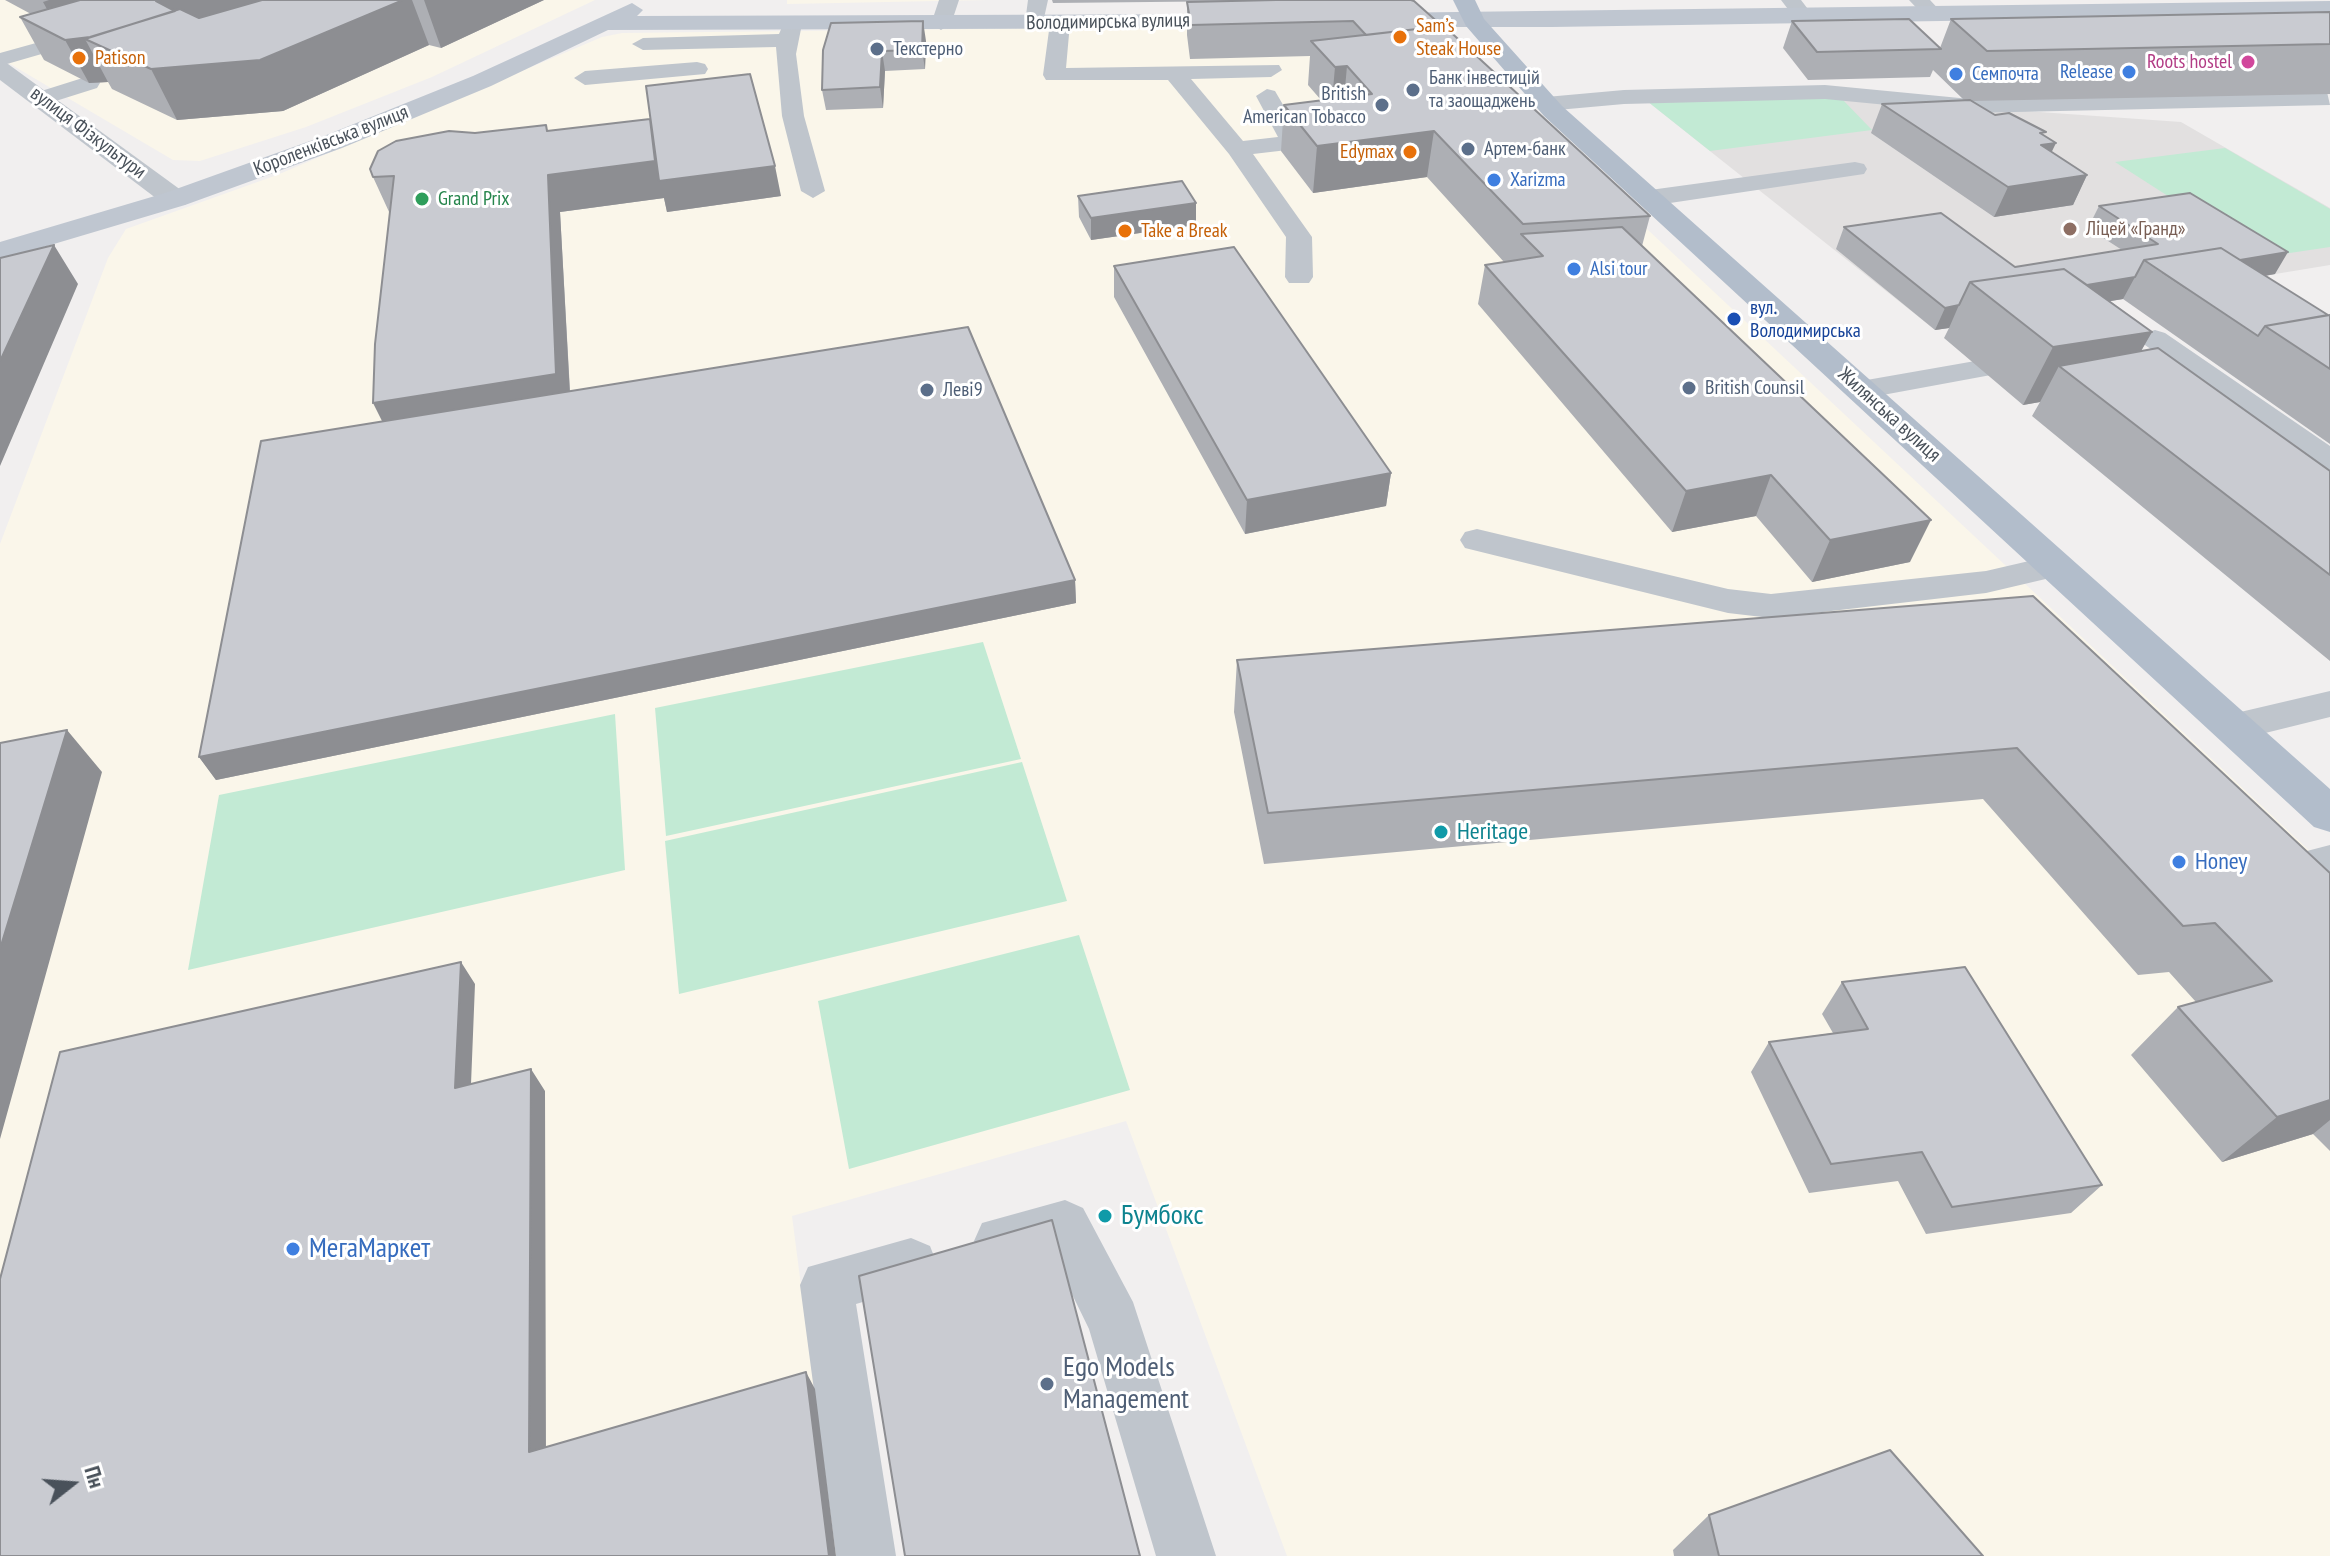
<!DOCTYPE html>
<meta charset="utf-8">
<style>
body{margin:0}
#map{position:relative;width:2330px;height:1556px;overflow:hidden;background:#f1efef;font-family:"PT Sans Narrow",sans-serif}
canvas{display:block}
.north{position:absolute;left:32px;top:1444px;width:80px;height:80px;-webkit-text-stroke:6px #fff;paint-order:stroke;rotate:73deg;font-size:22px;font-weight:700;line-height:32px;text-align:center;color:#49515a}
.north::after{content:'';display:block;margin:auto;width:28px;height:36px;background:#49515a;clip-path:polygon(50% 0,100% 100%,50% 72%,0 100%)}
</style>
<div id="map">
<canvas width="2330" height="1556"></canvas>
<div class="north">Пн</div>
</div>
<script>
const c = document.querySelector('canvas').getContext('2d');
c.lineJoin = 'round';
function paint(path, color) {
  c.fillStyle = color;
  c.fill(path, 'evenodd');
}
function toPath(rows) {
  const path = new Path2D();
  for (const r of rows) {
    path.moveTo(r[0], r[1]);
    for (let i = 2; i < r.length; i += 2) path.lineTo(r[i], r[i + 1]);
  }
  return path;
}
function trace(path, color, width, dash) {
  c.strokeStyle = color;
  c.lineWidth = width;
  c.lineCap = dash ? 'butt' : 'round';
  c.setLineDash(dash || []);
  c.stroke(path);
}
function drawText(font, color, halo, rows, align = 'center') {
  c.font = font + ' "PT Sans Narrow",sans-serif';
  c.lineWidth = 6;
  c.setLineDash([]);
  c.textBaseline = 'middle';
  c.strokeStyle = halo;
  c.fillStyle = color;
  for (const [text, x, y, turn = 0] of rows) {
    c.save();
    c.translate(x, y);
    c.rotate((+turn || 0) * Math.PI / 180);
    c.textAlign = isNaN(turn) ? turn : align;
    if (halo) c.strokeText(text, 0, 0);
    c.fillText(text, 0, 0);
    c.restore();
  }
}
const commercial = toPath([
 [0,0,595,0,432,77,306,127,200,161,173,160,0,58],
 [787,0,988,0,787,4],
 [1408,24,1436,31,2330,870,2330,1556,1287,1556,1126,1121,792,1216,836,1556,0,1556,0,544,108,258,126,229,277,175,602,37,622,33]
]);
const education = toPath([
 [1841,98,2181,122,2330,208,2330,265,1935,330,1647,101]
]);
const green = toPath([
 [1841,98,1872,130,1710,151,1647,101],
 [2225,148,2330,209,2330,247,2263,257,2115,162],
 [983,642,1021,759,666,836,655,708],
 [615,714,625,870,188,970,219,795],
 [1022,762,1067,901,679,994,665,841],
 [1079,935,1130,1090,849,1169,818,1001]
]);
const lane = toPath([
 [939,0,959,0,951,24,941,30,931,24,939,0],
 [1028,0,1048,0,1042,27,1028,27,1025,23,1028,0],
 [1781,0,1801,0,1814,17,1811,21,1797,21,1781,0],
 [1909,0,1930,0,1944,15,1941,19,1927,19,1909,0],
 [1060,17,1070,23,1066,68,1279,65,1282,70,1271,77,1191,79,1243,141,1278,137,1256,96,1267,89,1275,91,1300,134,1328,131,1336,133,1346,144,1334,151,1322,146,1253,154,1312,237,1313,277,1309,283,1289,283,1285,277,1286,237,1229,154,1168,80,1046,80,1043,75,1050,23,1060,17],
 [792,18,802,24,796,54,804,116,825,191,813,198,801,191,782,116,776,47,643,50,632,44,643,38,779,34,785,20,792,18],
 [90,28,100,34,97,38,0,66,0,53,90,28],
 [697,62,705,64,708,69,705,74,585,85,574,78,585,71,697,62],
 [89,76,97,78,100,83,97,88,43,105,32,98,35,93,89,76],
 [1825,85,1970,99,2327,92,2330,105,1970,113,1825,99,1624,104,1546,111,1535,104,1546,97,1624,90,1825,85],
 [1855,162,1864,164,1867,169,1864,174,1650,206,1637,198,1650,190,1855,162],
 [2155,330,2165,333,2330,446,2330,471,2319,468,2145,345,2141,339,2145,333,2155,330],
 [1981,360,1991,363,1996,369,1991,375,1861,399,1850,396,1846,390,1850,384,1861,381,1981,360],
 [1477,529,1728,589,1771,594,1986,571,2055,555,2067,558,2072,566,2067,574,1986,593,1771,618,1728,613,1465,548,1460,540,1465,532,1477,529],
 [2330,691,2330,717,2233,741,2219,737,2214,727,2219,717,2330,691],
 [2330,845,2330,877,2268,894,2253,889,2247,877,2253,865,2330,845],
 [1065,1200,1083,1208,1133,1302,1216,1556,1156,1556,1089,1329,1052,1253,1000,1266,982,1259,974,1241,982,1223,1065,1200],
 [911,1238,930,1246,937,1264,930,1282,856,1304,896,1556,836,1556,800,1285,808,1267,911,1238]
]);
const street = toPath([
 [0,62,8,64,185,193,189,199,185,205,165,205,0,80,0,62]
]);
const secondary = toPath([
 [2330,1,2330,15,1552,27,1377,27,1366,20,1377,13,2330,1],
 [632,3,643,10,637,16,1248,14,1259,21,1248,28,608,30,491,86,342,148,185,205,0,260,0,242,165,193,324,136,473,76,632,3]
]);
const primary = toPath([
 [1453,0,1475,0,1484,19,1562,106,2330,789,2330,832,2314,827,1544,116,1466,26,1453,0]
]);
const wall = toPath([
 [5,0,544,0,441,48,429,45,283,111,177,120,112,89,108,82,89,83,44,60,20,17,31,14],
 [1052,0,1411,0,1650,216,1642,246,1910,562,1812,582,1756,516,1672,532,1478,304,1485,265,1504,262,1427,177,1313,193,1281,151,1284,105,1321,100,1308,85,1310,56,1190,59,1187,35,1187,2,1247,1,1053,3],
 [2330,12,2330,94,1972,101,1995,115,2045,136,2052,152,2087,175,2073,205,1994,217,1871,133,1882,104,1964,100,1933,70,1930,77,1808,80,1783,48,1792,21,1940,48,1951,19],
 [926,41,925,69,885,71,883,108,826,110,822,90,823,50],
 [549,131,781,196,667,212,664,198,560,212,570,391,1075,580,1076,603,216,780,199,757,382,422,390,214,373,177,475,133],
 [1078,196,1196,225,1091,240,1079,217],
 [2099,206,2275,274,2265,276,2328,315,2330,315,2330,444,2123,299,2110,301,2152,332,2141,351,2330,471,2330,661,2032,416,2040,402,2023,405,1944,338,1949,328,1935,330,1836,249,1844,227,2015,267,2122,250,2088,228],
 [1114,266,1391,473,1386,506,1245,534,1114,297],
 [2033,596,2330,873,2330,1151,2313,1134,2222,1162,2131,1055,2178,1007,2196,1002,2169,972,2138,975,1983,799,1264,864,1234,712,1237,660],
 [1842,982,2102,1185,2071,1213,1926,1234,1898,1181,1809,1193,1751,1072,1769,1042,1833,1033,1822,1014],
 [1709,1515,1983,1556,1674,1556,1673,1550]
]);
const shadedWall = toPath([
 [49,0,129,0,58,29,43,2],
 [161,0,412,0,429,45,283,111,177,120,151,69,85,39,108,82,89,83,65,40],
 [424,0,544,0,441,48],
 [923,21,926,41,925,69,922,50],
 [882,51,885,71,883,108,880,87],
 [1347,66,1343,110,1331,112,1335,67],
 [1434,131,1427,177,1313,193,1317,146],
 [2056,143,2042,172,2041,145],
 [655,161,775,166,781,196,667,212,664,198,560,212,571,414,393,443,373,403,548,175],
 [2087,175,2073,205,1994,217,2008,187],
 [1196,203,1196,225,1091,240,1091,218],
 [54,245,78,284,0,466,0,361],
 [2288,252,2275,274,2186,289,2162,273],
 [2135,277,2123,299,2014,317,1993,300],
 [1959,305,1949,328,1935,330,1945,308],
 [2152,332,2119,389,2059,366,2040,402,2023,405,2053,347],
 [1391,473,1386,506,1245,534,1247,500],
 [1771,475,1756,516,1672,532,1686,491],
 [1931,520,1910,562,1812,582,1830,540],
 [1075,580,1076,603,216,780,199,757],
 [67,730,102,772,0,1139,0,949],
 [461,962,475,984,470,1109,455,1088],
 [531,1069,545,1091,546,1468,529,1452],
 [2330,1100,2330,1120,2313,1134,2222,1162,2277,1117],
 [806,1372,815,1389,836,1556,829,1556]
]);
const building = toPath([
 [80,0,161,0,156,1,175,11,90,37,65,40,20,17,80,0],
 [262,0,403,0,260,60,151,69,85,39,180,9,199,18,262,0],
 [1276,0,1411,0,1414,1,1442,26,1366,35,1353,21,1191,25,1187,2,1276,0],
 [2330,12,2330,44,1987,51,1951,19,2330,12],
 [1909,19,1941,49,1817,52,1792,21,1909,19],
 [923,21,922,50,882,51,880,87,822,90,823,50,831,23,923,21],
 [1444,26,1650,216,1523,224,1434,131,1317,146,1284,105,1372,94,1347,66,1335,67,1311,41,1444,26],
 [750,74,775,166,659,181,646,86,750,74],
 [1970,100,1995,115,2009,113,2046,132,2040,133,2056,143,2041,145,2087,175,2008,187,1882,104,1970,100],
 [650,119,655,161,548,175,556,374,373,403,375,344,394,176,373,177,370,169,378,151,396,141,449,131,475,133,546,125,547,131,650,119],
 [1182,181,1196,203,1091,218,1078,196,1182,181],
 [2190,193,2288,252,2240,260,2221,248,2144,260,2135,277,2087,285,2064,269,1970,282,1959,305,1945,308,1844,227,1941,213,2015,267,2158,244,2099,206,2190,193],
 [1622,227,1931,520,1830,540,1771,475,1686,491,1485,265,1543,256,1521,234,1622,227],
 [54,245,0,361,0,258,54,245],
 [1234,247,1391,473,1247,500,1114,266,1234,247],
 [2221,248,2328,315,2265,326,2258,336,2144,260,2221,248],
 [2064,269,2152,332,2053,347,1970,282,2064,269],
 [2330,315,2330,369,2265,326,2330,315],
 [968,327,1075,580,199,757,261,441,968,327],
 [2158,348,2330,471,2330,575,2059,366,2158,348],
 [2033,596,2330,873,2330,1100,2277,1117,2178,1007,2272,981,2215,923,2183,926,2017,748,1268,813,1237,660,2033,596],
 [67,730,0,949,0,743,67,730],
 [461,962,455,1088,531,1069,529,1452,806,1372,829,1556,0,1556,0,1279,60,1052,461,962],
 [1965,967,2102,1185,1952,1207,1922,1152,1831,1164,1769,1042,1868,1029,1842,982,1965,967],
 [1052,1220,1140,1556,905,1556,859,1276,1052,1220],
 [1890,1450,1983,1556,1719,1556,1709,1515,1890,1450]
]);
const markers = [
 [1400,37,8,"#e8710a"],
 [877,49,8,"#5c6f8a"],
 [79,58,8,"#e8710a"],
 [2248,62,8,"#d1479c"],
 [2129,72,8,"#3f7fe0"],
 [1956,74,8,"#3f7fe0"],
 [1413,90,8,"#5c6f8a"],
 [1382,105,8,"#5c6f8a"],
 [1468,149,8,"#5c6f8a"],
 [1410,152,8,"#e8710a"],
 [1494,180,8,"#3f7fe0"],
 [422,199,8,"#2e9e5b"],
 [2070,229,8,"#8d6e63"],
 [1125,231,8,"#e8710a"],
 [1574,269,8,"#3f7fe0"],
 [1734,319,8,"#1a4fb4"],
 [1689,388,8,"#5c6f8a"],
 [927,390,8,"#5c6f8a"],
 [1441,832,8,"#0f9aa8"],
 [2179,862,8,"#3f7fe0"],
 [1105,1216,8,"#0f9aa8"],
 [293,1249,8,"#3f7fe0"],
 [1047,1384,8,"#5c6f8a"]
];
const farStreetnames = [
 ["Володимирська вулиця",1108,22,-1],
 ["вулиця Фізкультури",88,133,37],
 ["Короленківська вулиця",331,141,-21],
 ["Жилянська вулиця",1889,415,42]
];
const farFoodnames = [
 ["Sam’s",1416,26],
 ["Steak House",1416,49],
 ["Patison",95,58],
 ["Edymax",1394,152,"right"],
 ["Take a Break",1141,231]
];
const farServicenames = [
 ["Текстерно",893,49],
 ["Банк інвестицій",1429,78],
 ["та заощаджень",1429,101],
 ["British",1366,94,"right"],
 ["American Tobacco",1366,117,"right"],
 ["Артем-банк",1484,149],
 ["British Counsil",1705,388],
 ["Леві9",943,390]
];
const farHotelnames = [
 ["Roots hostel",2232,62]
];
const farShopnames = [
 ["Release",2113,72,"right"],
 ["Семпочта",1972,74],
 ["Xarizma",1510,180],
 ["Alsi tour",1590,269]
];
const farLeisurenames = [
 ["Grand Prix",438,199]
];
const farEducationnames = [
 ["Ліцей «Гранд»",2086,229]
];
const farTransitnames = [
 ["вул.",1750,308],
 ["Володимирська",1750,331]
];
const cultureNames = [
 ["Heritage",1457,832]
];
const shopNames = [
 ["Honey",2195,862]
];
const nearCulturenames = [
 ["Бумбокс",1121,1216]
];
const nearShopnames = [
 ["МегаМаркет",309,1249]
];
const nearServicenames = [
 ["Ego Models",1063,1368],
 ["Management",1063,1400]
];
paint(commercial, '#faf6ea');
paint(education, '#e2e0e0');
paint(green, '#c2ead4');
paint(lane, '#bfc5cc');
paint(street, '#bfc5cc');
paint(secondary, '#bfc6d0');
paint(primary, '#b2bdcb');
paint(wall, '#adafb4');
paint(shadedWall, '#8d8e92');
paint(building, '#c9cbd1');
trace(building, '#8d8e92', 2);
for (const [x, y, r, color] of markers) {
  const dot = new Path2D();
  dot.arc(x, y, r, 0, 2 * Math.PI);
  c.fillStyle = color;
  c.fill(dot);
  trace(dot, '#fff', 3);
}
drawText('20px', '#49515a', '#fff', farStreetnames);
drawText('20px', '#c56008', '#fff', farFoodnames, 'left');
drawText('20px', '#4e5e75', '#fff', farServicenames, 'left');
drawText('20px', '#b23c85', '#fff', farHotelnames, 'right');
drawText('20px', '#366cbe', '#fff', farShopnames, 'left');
drawText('20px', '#27864d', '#fff', farLeisurenames, 'left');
drawText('20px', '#785e54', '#fff', farEducationnames, 'left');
drawText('20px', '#164399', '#fff', farTransitnames, 'left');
drawText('24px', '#0d838f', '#fff', cultureNames, 'left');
drawText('24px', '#366cbe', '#fff', shopNames, 'left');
drawText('28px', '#0d838f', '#fff', nearCulturenames, 'left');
drawText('28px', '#366cbe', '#fff', nearShopnames, 'left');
drawText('28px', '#4e5e75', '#fff', nearServicenames, 'left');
</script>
